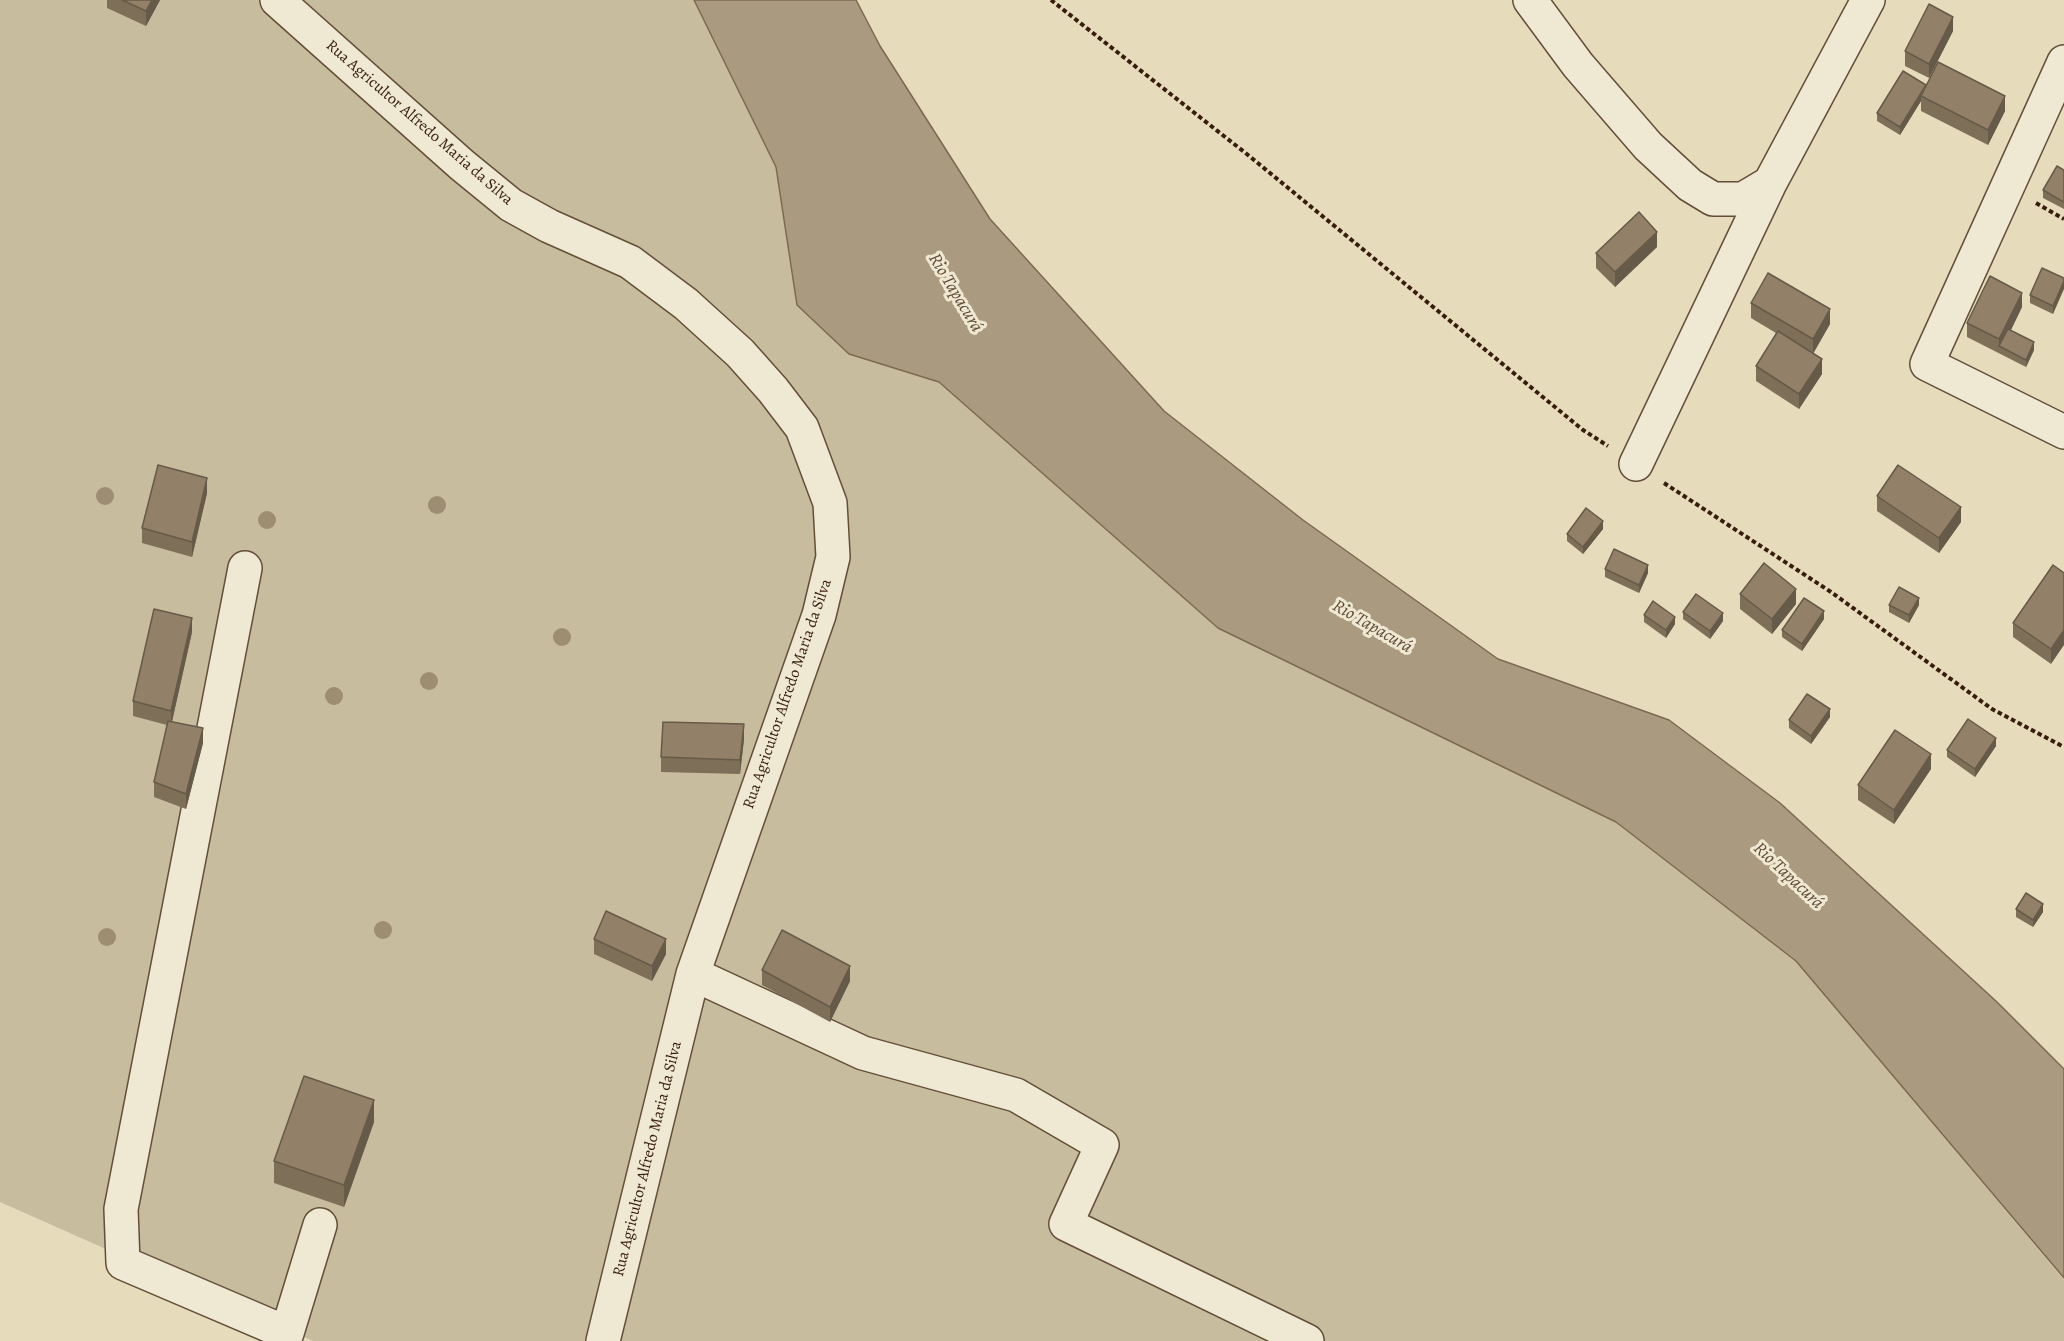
<!DOCTYPE html>
<meta charset="utf-8">
<style>
body{margin:0}
canvas{display:block;background:#e6dcbc}
</style>
<canvas width="2064" height="1341"></canvas>
<script>
const c = document.querySelector('canvas').getContext('2d');
c.lineJoin = 'round';
function paint(path, color) {
  c.fillStyle = color;
  c.fill(path, 'evenodd');
}
function toPath(rows) {
  const path = new Path2D();
  for (const r of rows) {
    path.moveTo(r[0], r[1]);
    for (let i = 2; i < r.length; i += 2) path.lineTo(r[i], r[i + 1]);
  }
  return path;
}
function trace(path, color, width, dash) {
  c.strokeStyle = color;
  c.lineWidth = width;
  c.lineCap = dash ? 'butt' : 'round';
  c.setLineDash(dash || []);
  c.stroke(path);
}
function drawText(font, color, halo, rows, align = 'center') {
  c.font = font + ' Alegreya,serif';
  c.lineWidth = 6;
  c.setLineDash([]);
  c.textBaseline = 'middle';
  c.strokeStyle = halo;
  c.fillStyle = color;
  for (const [text, x, y, turn = 0] of rows) {
    c.save();
    c.translate(x, y);
    c.rotate((+turn || 0) * Math.PI / 180);
    c.textAlign = isNaN(turn) ? turn : align;
    if (halo) c.strokeText(text, 0, 0);
    c.fillText(text, 0, 0);
    c.restore();
  }
}
const green = toPath([
 [0,0,694,0,776,167,797,305,849,354,939,382,1218,628,1616,822,1796,961,2064,1280,2064,1341,313,1341,0,1202]
]);
const water = toPath([
 [694,0,856,0,880,46,990,219,1164,411,1303,520,1498,659,1669,720,1780,803,1997,1002,2064,1069,2064,1278,1796,961,1616,822,1218,628,939,382,849,354,797,305,776,167,694,0]
]);
const path = toPath([
 [1051,0,1248,155,1583,430,1608,446],
 [2036,203,2064,219],
 [1664,483,1831,592,1992,709,2064,747]
]);
const minor = toPath([
 [277,0,462,165,511,205,549,226,630,262,686,304,740,353,773,390,802,428,830,503,833,557,819,615,693,974,603,1341],
 [1530,0,1578,65,1648,146,1690,185,1713,199,1743,199,1770,183,1868,0],
 [2064,62,1927,364,2064,432],
 [1636,464,1770,183],
 [245,568,121,1209,123,1263,287,1333,320,1225],
 [693,974,863,1053,1016,1095,1102,1145,1066,1224,1307,1341]
]);
const trees = [
 [105,496],
 [437,505],
 [267,520],
 [562,637],
 [429,681],
 [334,696],
 [383,930],
 [107,937]
];
const wall = toPath([
 [107,0,160,0,146,26,107,8],
 [1953,31,1929,78,1905,66,1905,51],
 [1926,85,2005,111,1988,145,1921,111,1921,101,1900,135,1877,121,1877,113],
 [2064,170,2064,209,2043,198,2043,190],
 [1657,247,1615,287,1596,268,1596,253],
 [2064,278,2053,314,2030,303,2030,295],
 [1751,303,1830,324,1813,353,1822,374,1799,409,1756,381,1756,366,1776,333,1751,318],
 [2022,307,2011,330,2034,350,2026,367,1967,337,1967,323],
 [207,493,192,557,142,543,142,528],
 [1877,496,1961,522,1939,553,1877,511],
 [1603,529,1583,554,1567,541,1567,534],
 [2053,565,2051,664,2013,637,2013,623],
 [1605,569,1648,573,1639,593,1605,577],
 [1740,594,1796,604,1772,634,1740,609],
 [1889,605,1919,605,1909,623,1889,612],
 [1683,612,1723,621,1710,639,1683,619],
 [1644,615,1675,624,1666,638,1644,622],
 [1824,619,1802,651,1782,637,1782,630],
 [192,632,172,721,203,743,186,809,154,797,154,782,167,725,133,716,133,701],
 [1830,717,1811,744,1789,728,1789,720],
 [744,739,740,774,661,772,661,757],
 [1996,746,1975,777,1947,757,1947,750],
 [1931,769,1894,824,1858,800,1858,785],
 [2016,909,2043,912,2033,927,2016,917],
 [594,939,666,954,652,981,594,954],
 [762,970,850,981,830,1022,762,985],
 [374,1122,344,1207,274,1183,274,1161]
]);
const shadedWall = toPath([
 [152,0,160,0,146,26,146,11],
 [1953,17,1953,31,1929,78,1929,64],
 [1926,85,1921,96,1921,101,1900,135,1900,127],
 [2005,96,2005,111,1988,145,1988,130],
 [1657,232,1657,247,1615,287,1615,272],
 [2064,281,2064,289,2053,314,2053,306],
 [2022,293,2022,307,2002,348,1999,346,1999,339],
 [1830,309,1830,324,1813,354,1813,339],
 [2034,342,2034,350,2026,367,2026,360],
 [1822,359,1822,374,1799,409,1799,394],
 [207,478,207,493,192,557,192,542],
 [1961,507,1961,522,1939,553,1939,538],
 [1603,521,1603,529,1583,554,1583,547],
 [1648,565,1648,573,1639,593,1639,585],
 [1796,589,1796,604,1772,634,1772,619],
 [1919,598,1919,605,1909,623,1909,615],
 [1824,611,1824,619,1802,651,1802,644],
 [1723,613,1723,621,1710,639,1710,631],
 [1675,617,1675,624,1666,638,1666,630],
 [192,618,192,632,171,726,171,711],
 [2064,630,2064,645,2051,664,2051,649],
 [1830,709,1830,717,1811,744,1811,736],
 [744,724,744,739,740,774,740,760],
 [203,728,203,743,186,809,186,794],
 [1996,738,1996,746,1975,777,1975,769],
 [1931,754,1931,769,1894,824,1894,810],
 [2043,904,2043,912,2033,927,2033,920],
 [666,939,666,954,652,981,652,966],
 [850,966,850,981,830,1022,830,1007],
 [374,1100,374,1122,344,1207,344,1185]
]);
const building = toPath([
 [122,0,152,0,146,11,122,0],
 [1929,4,1953,17,1929,64,1905,51,1929,4],
 [1938,62,2005,96,1988,130,1921,96,1938,62],
 [1903,71,1926,85,1900,127,1877,113,1903,71],
 [2057,166,2064,170,2064,202,2043,190,2057,166],
 [1639,212,1657,232,1615,272,1596,253,1639,212],
 [2042,268,2064,278,2064,281,2053,306,2030,295,2042,268],
 [1768,273,1830,309,1813,339,1751,303,1768,273],
 [1990,276,2022,293,1999,339,1967,323,1990,276],
 [2008,329,2034,342,2026,360,1999,346,2008,329],
 [1778,331,1822,359,1799,394,1756,366,1778,331],
 [158,465,207,478,192,542,142,528,158,465],
 [1898,465,1961,507,1939,538,1877,496,1898,465],
 [1586,508,1603,521,1583,547,1567,534,1586,508],
 [1614,549,1648,565,1639,585,1605,569,1614,549],
 [1764,563,1796,589,1772,619,1740,594,1764,563],
 [2053,565,2064,573,2064,630,2051,649,2013,623,2053,565],
 [1899,587,1919,598,1909,615,1889,605,1899,587],
 [1696,594,1723,613,1710,631,1683,612,1696,594],
 [1804,598,1824,611,1802,644,1782,630,1804,598],
 [1653,601,1675,617,1666,630,1644,615,1653,601],
 [154,609,192,618,171,711,133,701,154,609],
 [1807,694,1830,709,1811,736,1789,720,1807,694],
 [1968,719,1996,738,1975,769,1947,750,1968,719],
 [168,721,203,728,186,794,154,782,168,721],
 [663,722,744,724,740,760,661,757,663,722],
 [1895,730,1931,754,1894,810,1858,785,1895,730],
 [2026,893,2043,904,2033,920,2016,909,2026,893],
 [606,911,666,939,652,966,594,939,606,911],
 [782,930,850,966,830,1007,762,970,782,930],
 [304,1076,374,1100,344,1185,274,1161,304,1076]
]);
const streetNames = [
 ["Rua Agricultor Alfredo Maria da Silva",419,123,41],
 ["Rua Agricultor Alfredo Maria da Silva",788,694,-71],
 ["Rua Agricultor Alfredo Maria da Silva",648,1159,-76]
];
const waterNames = [
 ["Rio Tapacurá",955,293,59],
 ["Rio Tapacurá",1372,627,30],
 ["Rio Tapacurá",1788,876,43]
];
paint(green, '#c8bc9e');
paint(water, '#aa9b80');
trace(water, '#7c6952', 1.5);
trace(minor, '#634e38', 36);
trace(path, '#371e0c', 4, [4.5, 3]);
trace(minor, '#efe8d3', 33);
c.fillStyle = '#9d8d73';
for (const [x, y] of trees) {
  c.beginPath();
  c.arc(x, y, 9, 0, 2 * Math.PI);
  c.fill();
}
paint(wall, '#7e6f59');
paint(shadedWall, '#665a49');
paint(building, '#928168');
trace(building, '#665a49', 1.5);
drawText('16px', '#371e0c', '#efe8d3', streetNames);
drawText('italic 18px', '#5f4a35', '#efe8d3', waterNames);
</script>
